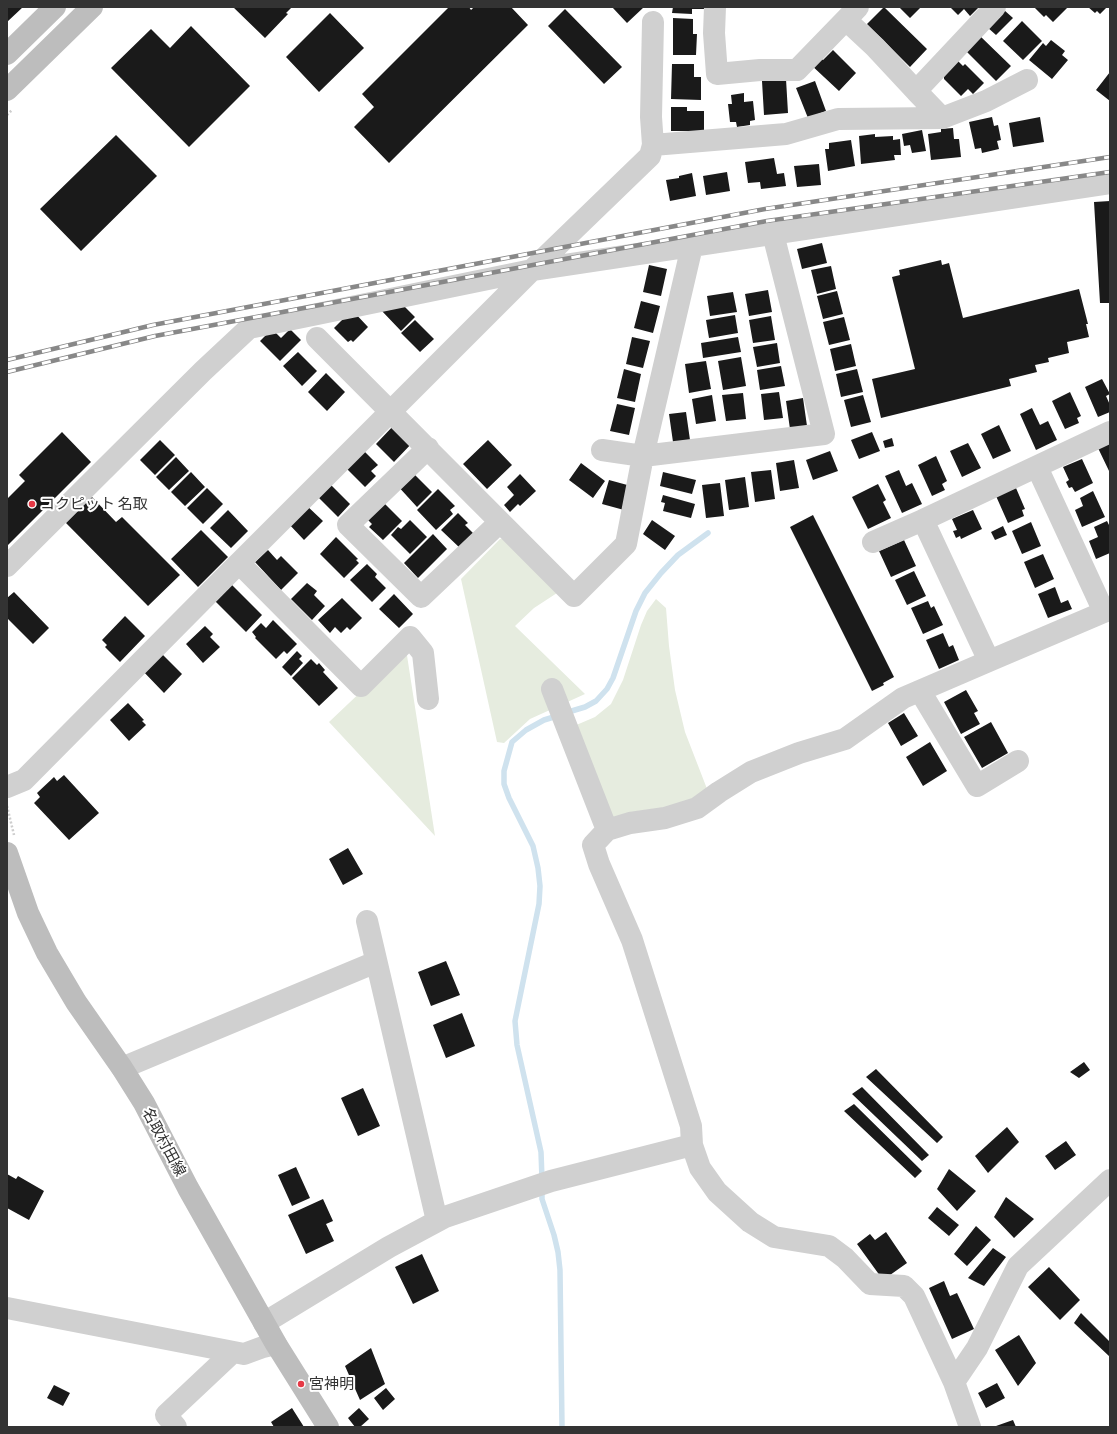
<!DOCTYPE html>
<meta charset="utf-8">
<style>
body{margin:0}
#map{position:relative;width:1117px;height:1434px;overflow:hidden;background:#fff;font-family:Commissioner,sans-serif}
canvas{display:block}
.frame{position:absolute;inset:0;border:8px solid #333;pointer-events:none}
</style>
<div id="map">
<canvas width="1117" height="1434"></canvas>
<div class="frame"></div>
</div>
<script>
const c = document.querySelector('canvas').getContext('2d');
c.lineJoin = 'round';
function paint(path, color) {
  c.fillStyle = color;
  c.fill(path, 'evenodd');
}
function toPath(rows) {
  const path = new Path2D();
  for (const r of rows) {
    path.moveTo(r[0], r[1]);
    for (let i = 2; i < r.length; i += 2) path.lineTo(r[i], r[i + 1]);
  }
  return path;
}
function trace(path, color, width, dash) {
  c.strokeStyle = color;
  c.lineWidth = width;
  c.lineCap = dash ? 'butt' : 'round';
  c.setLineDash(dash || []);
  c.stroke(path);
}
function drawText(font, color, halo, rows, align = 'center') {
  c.font = font + ' Commissioner,"Noto Sans JP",sans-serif';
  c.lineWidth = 4;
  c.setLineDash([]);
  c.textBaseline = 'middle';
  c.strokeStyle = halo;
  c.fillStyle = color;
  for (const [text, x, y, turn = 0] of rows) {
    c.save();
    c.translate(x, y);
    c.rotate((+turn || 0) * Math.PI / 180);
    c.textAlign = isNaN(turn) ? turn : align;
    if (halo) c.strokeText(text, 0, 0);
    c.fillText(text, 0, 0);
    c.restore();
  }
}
const green = toPath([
 [500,539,506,539,557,593,534,608,515,626,585,694,530,719,504,743,497,742,461,579],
 [656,599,666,608,669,646,675,690,685,732,709,794,694,803,612,821,574,726,595,717,611,704,623,680,641,625,647,611],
 [406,649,435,836,329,722]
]);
const stream = toPath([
 [565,713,585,707,596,701,607,689,613,678,636,611,645,593,661,573,678,555,708,533],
 [542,1179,541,1152,517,1045,515,1021,539,904,540,886,538,868,533,846,509,798,504,784,504,771,512,742,526,730,544,720,557,716],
 [542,1190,542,1199,554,1235,558,1252,560,1270,562,1427]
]);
const building = toPath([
 [7,7,23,7,7,22],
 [233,7,292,7,286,13,288,14,265,38],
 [449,7,469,7,471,10,474,7,511,7,528,25,389,163,354,127,374,107,362,94],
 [612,7,644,7,627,23],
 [673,7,706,7,706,9,692,9,692,14,672,13],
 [884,7,927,49,910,67,867,24],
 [899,7,921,7,910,18],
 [950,7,979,7,970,16,964,9,958,15],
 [1034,7,1068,7,1053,22,1046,15,1044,17],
 [1088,7,1107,7,1100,14,1097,11,1095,13],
 [565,9,622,67,604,84,548,26],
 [1004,10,1013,18,996,35,987,27],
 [330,13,364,48,319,92,286,57],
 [673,18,693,19,693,34,697,34,696,55,673,55],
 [1022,21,1042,41,1023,60,1003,41],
 [191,26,250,86,189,147,111,68,151,29,170,48],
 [980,36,1011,66,996,81,965,50],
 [1051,40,1065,51,1062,55,1068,60,1052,79,1029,60,1043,43,1046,46],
 [833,50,856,73,839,91,809,63,817,55,823,60],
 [957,60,963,66,965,64,984,83,973,94,968,89,961,96,944,79,944,73],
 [672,64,694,64,694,77,701,77,701,100,671,99],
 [1110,72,1110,101,1096,90],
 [786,79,788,113,764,115,762,81],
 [815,81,826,111,808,118,796,88],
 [744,93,744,102,753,101,755,120,750,121,750,125,737,127,736,122,730,122,728,104,732,104,731,95],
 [671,107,687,107,687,111,704,111,704,131,671,131],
 [992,117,994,126,998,125,1001,140,997,141,999,149,982,153,981,148,975,149,969,122],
 [1040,117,1044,142,1013,147,1009,123],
 [953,128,954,139,959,139,961,157,931,160,928,134,941,132,941,129],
 [922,130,926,151,912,153,910,145,904,146,902,134],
 [875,134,875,137,893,136,893,140,900,139,901,155,894,155,895,160,861,164,859,136],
 [116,135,157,176,81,251,40,209],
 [851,140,855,166,828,171,825,149,829,149,829,143],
 [774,158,777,174,784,173,786,186,761,189,760,182,748,183,745,162],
 [819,164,821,185,797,187,794,166],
 [727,172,730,191,706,195,703,176],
 [692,173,696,196,670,201,666,180,679,178,679,176],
 [1110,201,1110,303,1100,303,1094,202],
 [822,243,827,263,802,269,797,249],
 [941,260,942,265,949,263,963,318,1079,289,1088,324,1086,324,1089,337,1067,342,1069,353,1048,358,1049,362,1035,365,1037,372,1009,379,1011,386,881,418,872,379,915,369,892,277,900,275,899,270],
 [649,265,667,269,661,296,643,292],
 [831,266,836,289,817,294,811,270],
 [768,290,772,312,749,316,745,294],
 [837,291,843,314,823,319,817,296],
 [733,292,737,312,710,316,707,296],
 [641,301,660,306,653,333,634,328],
 [401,303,415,317,401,331,381,310],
 [352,310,368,327,353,342,351,340,348,342,334,328],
 [735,315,738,333,709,338,706,320],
 [771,316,775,340,753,343,749,320],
 [844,317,850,340,829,345,823,322],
 [415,320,434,339,420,352,401,333],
 [272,329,281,338,290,329,301,340,280,361,260,341],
 [632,337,650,341,643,368,626,364],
 [738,337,741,352,703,358,701,343],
 [777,343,780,363,757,367,753,347],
 [851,344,856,366,835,371,830,349],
 [298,352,317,371,302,386,283,366],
 [741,357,746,386,723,390,718,361],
 [706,361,711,389,689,393,685,364],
 [781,366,785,386,760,390,757,370],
 [624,369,641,374,635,402,617,398],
 [857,369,863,392,841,397,836,374],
 [326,373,345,392,327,411,308,392],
 [1102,379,1110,394,1106,396,1110,405,1110,412,1098,417,1085,387],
 [779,392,783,418,764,420,761,394],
 [1070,392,1081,416,1077,418,1079,423,1065,429,1052,401],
 [743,393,746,419,726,421,722,395],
 [712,395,716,421,696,424,692,399],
 [863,395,871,422,851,427,844,400],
 [803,398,807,426,790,429,786,401],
 [617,404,635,408,629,435,610,431],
 [1032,408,1040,425,1048,421,1057,440,1036,450,1020,414],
 [686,412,690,440,673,442,669,414],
 [395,424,414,441,394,462,376,444],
 [999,425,1011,451,993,459,981,434],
 [62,432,91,462,7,546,7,499,25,481,19,475],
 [872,432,880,451,859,459,851,440],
 [892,438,894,446,885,448,883,441],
 [160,440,175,455,155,475,140,460],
 [488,440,512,465,487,489,463,464],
 [968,443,981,468,962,477,950,451],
 [1110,443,1110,473,1098,448],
 [360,447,378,465,371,471,376,476,365,487,342,464],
 [830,451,838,471,813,480,806,460],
 [936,456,947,481,942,484,945,490,932,496,918,465],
 [176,457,189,471,169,490,156,477],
 [1082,459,1093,483,1075,492,1072,487,1069,488,1066,482,1069,480,1063,467],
 [794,460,799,488,780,491,776,463],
 [581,463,605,481,593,498,569,480],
 [410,470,432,492,417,507,396,484],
 [771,470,775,499,755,502,751,472],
 [899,470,906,486,912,483,922,504,902,513,885,476],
 [191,472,205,487,185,506,171,492],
 [663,472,696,480,692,494,660,486],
 [520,474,536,491,520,506,518,504,510,512,504,505,514,495,507,487],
 [745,477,749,507,729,510,725,480],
 [609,480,631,486,624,510,602,504],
 [329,483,350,504,338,517,317,496],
 [720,483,724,516,706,518,702,485],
 [878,484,886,500,883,502,891,518,868,529,852,497],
 [207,488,223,504,203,524,187,508],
 [1016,488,1025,509,1022,510,1024,516,1008,523,996,496],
 [438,489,455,506,450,510,453,514,436,530,417,510],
 [1093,491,1105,517,1082,527,1075,510,1083,506,1080,498],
 [663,495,695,504,691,518,663,511,665,503,661,502],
 [92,497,116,522,122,517,180,575,148,606,66,523],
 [384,503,402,521,383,540,369,527,372,524,367,519],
 [305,504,323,521,304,540,287,522],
 [228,510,248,531,231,548,210,528],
 [973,510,982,529,961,539,960,536,956,538,953,531,957,530,952,519],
 [458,513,468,523,465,525,475,535,461,549,441,530],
 [813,515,894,677,883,683,884,685,872,691,790,527],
 [410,520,427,537,410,554,391,535,398,527,401,529],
 [652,520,675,536,665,550,643,534],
 [1107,521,1110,527,1110,553,1096,559,1089,541,1098,537,1094,527],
 [1031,522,1041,546,1022,554,1012,531],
 [1003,526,1007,535,995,540,991,532],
 [201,530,228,557,198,587,171,559],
 [433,534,447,549,418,578,404,563],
 [336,537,358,559,356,560,359,563,344,578,320,554],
 [904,540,916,566,891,577,879,551],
 [268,550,277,560,281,556,298,573,281,590,255,562],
 [1043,554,1054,579,1035,588,1024,562],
 [367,564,377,574,375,577,386,588,372,602,350,580],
 [914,571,926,596,907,605,895,580],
 [229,582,262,615,246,632,212,598],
 [307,583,317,591,314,595,325,606,312,620,291,599],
 [1055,587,1061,603,1068,600,1072,609,1048,618,1038,594],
 [14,592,49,628,33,644,7,618,7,598],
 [394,594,413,614,399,628,379,609],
 [342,598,362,618,350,630,347,627,341,633,335,627,330,633,318,620],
 [928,601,931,608,934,606,943,625,923,634,911,608],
 [125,616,145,636,120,662,105,647,107,645,102,640],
 [273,620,297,644,287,654,284,651,276,659,255,638,256,637,252,632,261,623,266,628],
 [205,626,213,634,210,637,220,647,203,663,186,644],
 [943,633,949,647,953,645,959,660,939,669,926,640],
 [158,650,182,674,164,693,140,668],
 [297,651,302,656,299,659,303,663,291,676,282,667],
 [311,659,317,665,319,663,325,670,323,672,338,688,319,706,292,678],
 [966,690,978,711,974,713,980,724,961,734,944,702],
 [128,703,144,720,142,721,146,725,129,741,110,720],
 [904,713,918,736,901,746,888,723],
 [991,722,1008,753,982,768,964,737],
 [930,742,947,771,923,786,906,757],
 [64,775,99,813,69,840,34,803,40,797,37,793,54,777,57,781],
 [348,848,363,874,343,885,329,859],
 [446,961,460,995,431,1006,418,972],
 [462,1013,475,1046,446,1058,433,1025],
 [1084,1062,1090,1070,1079,1078,1070,1072],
 [876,1069,943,1137,937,1143,866,1077],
 [862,1087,929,1155,922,1161,852,1094],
 [363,1088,380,1126,358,1136,341,1098],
 [854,1104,922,1171,915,1178,844,1111],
 [1007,1127,1019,1142,988,1173,975,1156],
 [1066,1141,1076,1155,1055,1170,1045,1156],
 [296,1167,310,1198,292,1206,278,1175],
 [949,1169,976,1191,957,1211,937,1189],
 [7,1174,16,1179,18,1176,44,1191,29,1220,7,1208],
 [1006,1197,1034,1219,1014,1238,994,1217],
 [323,1199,333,1221,326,1224,334,1241,306,1254,288,1215],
 [937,1207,959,1225,949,1236,928,1218],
 [976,1226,991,1240,967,1266,954,1254],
 [886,1232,907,1263,883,1280,857,1244,870,1234,875,1240],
 [993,1248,1006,1257,984,1286,968,1278],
 [422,1254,439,1291,413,1304,395,1267],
 [1049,1267,1080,1300,1060,1320,1028,1287],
 [944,1281,950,1296,957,1293,974,1329,952,1339,929,1288],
 [1081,1313,1110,1342,1110,1357,1074,1323],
 [1019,1335,1036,1363,1018,1386,995,1350],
 [371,1348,385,1384,360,1400,345,1366],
 [997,1383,1005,1398,986,1408,978,1393],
 [54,1385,70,1393,63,1406,47,1398],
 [386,1388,395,1399,383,1410,374,1398],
 [292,1408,304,1427,274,1427,271,1422],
 [359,1408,369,1419,360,1427,355,1427,348,1418],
 [1013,1420,1016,1427,996,1427,996,1426]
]);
const path = toPath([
 [7,115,12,110],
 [7,806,14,835]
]);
const minor = toPath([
 [715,7,714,33,717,74,760,70,797,70,858,7],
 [846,20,875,47,916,91,995,7],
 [942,118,986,101,1027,80],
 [653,145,651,117,653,22],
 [692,246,643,456,824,434,773,234],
 [317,338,574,596,626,544,643,456,602,450],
 [1110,432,923,520,989,661,1104,612,1110,608],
 [428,448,348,525,421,597,500,522],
 [1037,467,1104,612],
 [873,542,923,520],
 [239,563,532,270,1110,183],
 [7,566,203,371,249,328,532,270,650,156,653,145,786,134,838,119,942,118,916,91],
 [552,689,607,830,593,845,599,864,632,940,691,1126,692,1145],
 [920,691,977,786,1018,761],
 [7,787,24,780,239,563,361,686,410,637,423,653,428,699],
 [607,830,630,823,665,818,697,808,719,792,751,772,799,753,845,739,903,698,989,661],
 [367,921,437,1221],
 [122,1068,376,962],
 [7,1308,244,1354,263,1347,276,1344],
 [264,1323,389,1247,445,1217,551,1181,692,1145,700,1168,717,1192,750,1222,774,1237,829,1246,845,1258,870,1284,904,1286,914,1296,954,1382],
 [176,1427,166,1415,233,1352],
 [970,1427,954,1382,977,1348,1018,1266,1110,1180]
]);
const secondary = toPath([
 [7,54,55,7],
 [7,90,92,7],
 [7,853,28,913,47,953,76,1002,122,1068,144,1103,188,1188,276,1344,328,1427]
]);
const rail = toPath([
 [7,360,153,325,765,209,1110,157],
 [7,372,155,336,767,221,1110,172]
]);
const markers = [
 [32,504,4,"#e63946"],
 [301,1384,4,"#e63946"]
];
const poiNames = [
 ["コクピット 名取",40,504],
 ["宮神明",309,1384]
];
const streetNames = [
 ["名取村田線",164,1142,62]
];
paint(green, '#e6ecdf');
trace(stream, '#cfe2ee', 5.5);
paint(building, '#1a1a1a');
trace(path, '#cdcdcd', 2.5, [2, 2]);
trace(minor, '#d0d0d0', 22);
trace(secondary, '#bdbdbd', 22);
trace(rail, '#888', 4.5);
trace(rail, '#fff', 3, [9]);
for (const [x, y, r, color] of markers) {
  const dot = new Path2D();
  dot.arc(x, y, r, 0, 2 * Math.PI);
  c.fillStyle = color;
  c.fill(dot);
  trace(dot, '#fff', 1.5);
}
drawText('15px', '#333', '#fff', poiNames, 'left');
drawText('15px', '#333', '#fff', streetNames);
</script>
